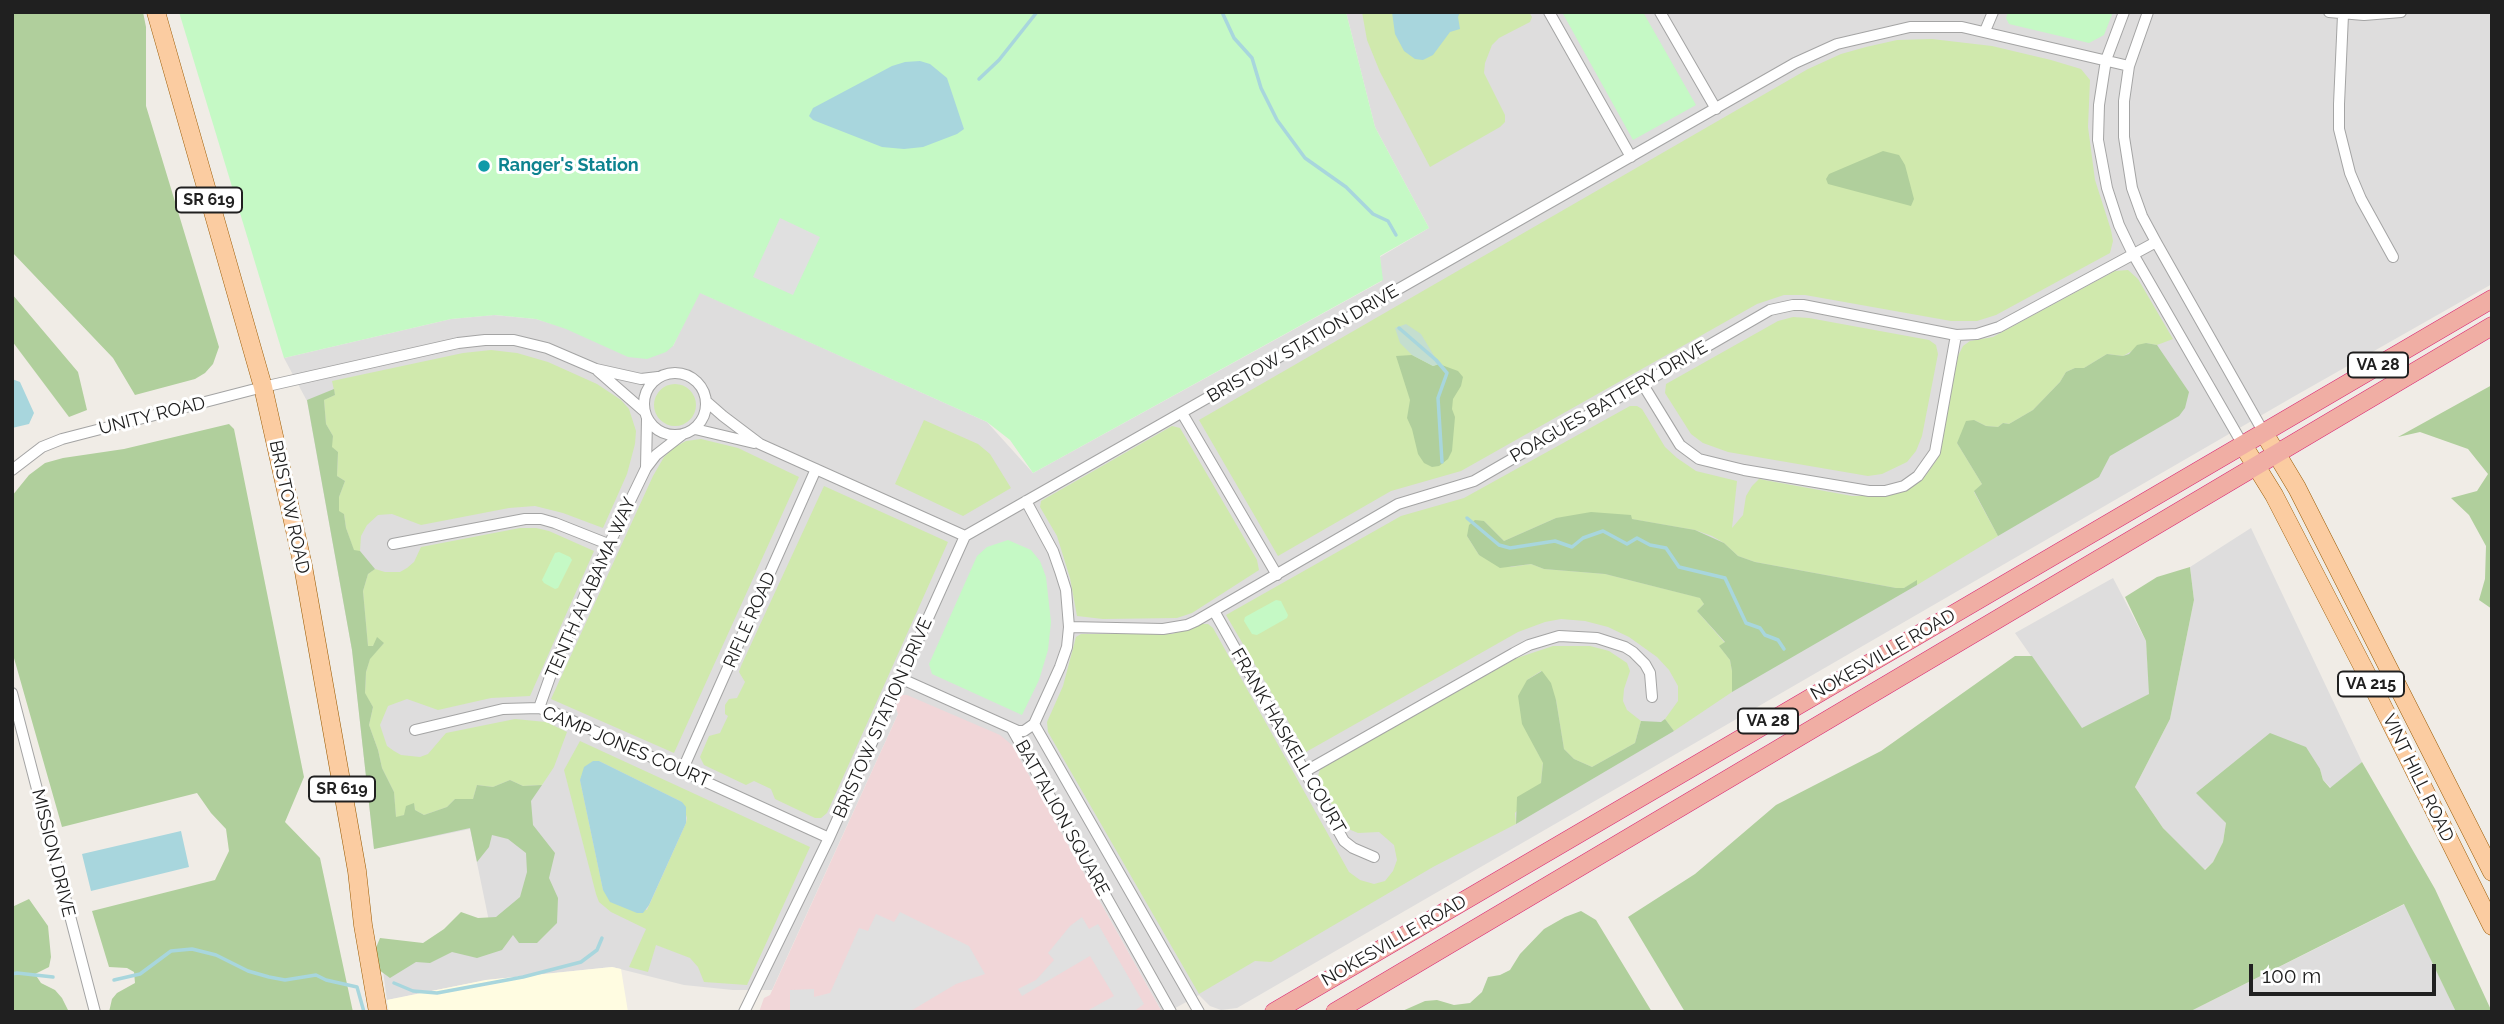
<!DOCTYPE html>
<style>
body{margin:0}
#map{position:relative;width:2504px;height:1024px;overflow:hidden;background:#f0ece6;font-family:Raleway,sans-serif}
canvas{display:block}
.frame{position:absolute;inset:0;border:14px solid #202020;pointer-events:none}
.scale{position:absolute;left:2249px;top:964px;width:187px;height:32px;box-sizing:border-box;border:4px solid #202020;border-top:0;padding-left:9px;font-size:21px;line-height:24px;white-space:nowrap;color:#202020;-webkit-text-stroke:5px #fff;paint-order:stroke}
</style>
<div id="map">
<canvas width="2504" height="1024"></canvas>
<div class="frame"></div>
<div class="scale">100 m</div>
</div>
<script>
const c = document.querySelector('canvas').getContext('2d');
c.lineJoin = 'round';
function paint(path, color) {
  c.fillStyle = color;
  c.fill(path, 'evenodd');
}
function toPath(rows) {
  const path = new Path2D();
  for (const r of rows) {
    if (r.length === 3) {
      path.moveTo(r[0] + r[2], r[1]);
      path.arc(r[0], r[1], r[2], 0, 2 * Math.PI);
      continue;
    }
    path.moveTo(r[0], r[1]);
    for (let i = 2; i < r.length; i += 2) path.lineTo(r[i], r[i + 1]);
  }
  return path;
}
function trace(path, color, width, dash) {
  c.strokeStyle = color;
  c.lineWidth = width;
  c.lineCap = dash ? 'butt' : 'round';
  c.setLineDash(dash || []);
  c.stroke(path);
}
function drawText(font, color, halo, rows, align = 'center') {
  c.font = font + ' Raleway,sans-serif';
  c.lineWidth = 6;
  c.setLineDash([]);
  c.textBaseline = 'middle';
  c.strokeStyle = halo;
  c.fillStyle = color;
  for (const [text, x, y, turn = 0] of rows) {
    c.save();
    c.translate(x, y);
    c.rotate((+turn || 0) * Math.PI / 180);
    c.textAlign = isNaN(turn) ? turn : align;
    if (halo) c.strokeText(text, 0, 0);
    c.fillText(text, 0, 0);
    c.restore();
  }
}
const residential = toPath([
 [1346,12,2492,12,2492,284,2293,397,1237,1008,1221,1010,1210,1006,1199,995,1168,1012,1162,1012,1012,745,896,705,898,714,772,990,733,990,684,985,612,967,486,980,387,1000,381,957,491,931,470,829,374,849,352,650,307,401,284,358,451,319,494,315,536,319,566,328,673,346,699,292,987,422,1033,473,1382,281,1380,257,1429,228,1375,127],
 [2251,528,2362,762,2331,788,2323,780,2320,769,2226,823,2223,842,2213,862,2204,870,2163,828,2135,787,2170,719,2194,600,2190,567],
 [2113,578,2146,641,2150,694,2082,729,2015,633],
 [2405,904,2456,1012,2189,1012]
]);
const commercial = toPath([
 [901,695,907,695,1000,735,1012,745,1162,1012,759,1012,764,998,770,995,898,714,895,705]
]);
const education = toPath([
 [612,967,621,969,628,1012,389,1012,387,1000,486,980]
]);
const grass = toPath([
 [1362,12,1529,12,1532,17,1530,22,1499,38,1492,45,1485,63,1484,73,1505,115,1505,122,1500,127,1430,167,1380,72,1367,40],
 [1932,39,1992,46,2051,60,2081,69,2090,80,2088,127,2095,180,2111,230,2113,241,2110,253,1996,315,1977,321,1951,321,1805,295,1784,295,1757,304,1461,471,1391,491,1278,556,1199,420,1808,69,1841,54,1866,47,1897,40],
 [2128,270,2138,279,2173,339,2157,345,2146,343,2123,356,2107,354,2084,368,2075,368,2066,372,2060,382,2033,410,2009,424,2003,423,1998,427,1986,426,1974,420,1957,443,1982,484,1974,492,1998,536,1917,585,1917,581,1904,588,1896,588,1755,562,1738,556,1724,543,1712,536,1695,530,1631,519,1631,516,1556,518,1504,541,1484,521,1467,536,1479,555,1511,567,1531,564,1544,569,1605,574,1701,598,1704,604,1697,611,1725,643,1720,647,1730,660,1732,671,1732,692,1674,731,1665,719,1678,701,1678,686,1669,670,1657,657,1629,637,1608,627,1585,621,1561,619,1545,622,1518,632,1306,752,1226,615,1401,516,1464,498,1630,406,1637,406,1642,409,1665,447,1677,458,1696,471,1737,481,1732,528,1743,515,1746,496,1752,486,1759,479,1852,496,1888,496,1902,491,1926,475,1936,461,1941,447,1958,356,1963,346,1970,341,1993,337,2115,271],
 [1793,317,1809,318,1929,340,1936,345,1938,354,1922,436,1916,451,1907,462,1882,474,1868,476,1728,452,1703,443,1691,434,1665,393,1666,384,1778,321],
 [491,350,517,353,548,362,597,384,621,400,629,409,636,431,635,444,627,474,603,528,563,513,535,506,509,508,421,525,392,514,378,515,367,525,361,536,360,551,354,551,346,528,344,514,339,512,339,497,345,481,337,476,338,452,331,447,333,436,326,424,324,400,335,395,332,381,463,353],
 [675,405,21],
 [924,420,978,444,990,454,1011,488,963,516,895,484],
 [1172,426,1180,428,1257,560,1259,570,1192,613,1177,618,1103,619,1077,616,1070,578,1057,536,1040,507,1041,501],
 [701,439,738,448,799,477,674,753,551,699,653,476,664,457,675,447,686,441],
 [824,486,948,542,827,813,821,818,815,818,775,799,771,789,754,781,746,785,704,765,700,757,709,736,720,733,728,716,725,714,725,705,729,699,737,698,745,682,739,672,741,666],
 [520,528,536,528,549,531,594,551,530,696,491,698,438,710,407,699,388,706,380,725,387,746,394,751,401,755,420,757,428,754,446,733,515,719,546,722,567,732,554,767,542,785,523,786,510,780,493,787,477,785,473,799,455,799,447,807,424,815,415,810,414,804,404,815,396,818,394,792,382,768,378,750,369,725,373,707,365,694,366,672,370,658,384,643,368,647,363,591,368,574,375,569,385,572,400,572,407,568,414,562,421,547],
 [1201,624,1208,624,1213,628,1349,872,1360,880,1374,884,1385,881,1393,871,1397,860,1394,845,1379,832,1358,833,1346,828,1317,780,1320,769,1517,658,1553,646,1590,646,1609,651,1627,663,1630,671,1624,689,1623,701,1627,710,1641,721,1635,743,1592,767,1574,759,1564,749,1556,700,1541,671,1527,680,1535,748,1543,762,1541,783,1515,813,1516,824,1433,867,1271,962,1255,961,1199,994,1048,732,1047,722,1063,686,1076,637,1081,634,1172,634],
 [580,741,810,847,747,985,704,982,698,967,690,958,656,945,648,972,629,967,646,929,611,912,599,902,596,894,564,770],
 [593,761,599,761,682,802,687,818,686,823,647,910,603,890,580,780]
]);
const forest = toPath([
 [12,12,143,12,146,27,146,106,219,347,213,364,205,373,195,379,135,395,113,358,12,252],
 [1883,151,1899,155,1905,165,1914,199,1911,206,1828,184,1826,179,1829,174],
 [12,294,78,372,87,410,69,417,12,341],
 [2146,343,2157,345,2189,392,2185,408,2179,416,2110,456,2099,477,1998,536,1974,491,1982,484,1957,443,1966,421,1974,420,1986,426,1998,427,2003,423,2009,424,2033,410,2060,382,2066,372,2075,368,2084,368,2107,354,2123,356,2129,354,2137,345],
 [1412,355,1433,366,1439,364,1458,371,1463,377,1461,386,1453,399,1452,409,1455,417,1452,451,1448,459,1439,466,1432,467,1424,463,1418,454,1412,429,1407,418,1410,400,1396,356],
 [2492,385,2492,609,2479,600,2485,579,2486,546,2469,515,2451,498,2477,491,2488,474,2468,449,2420,432,2398,437],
 [334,389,335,395,324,400,326,424,333,436,332,447,338,452,337,476,345,481,339,497,339,511,344,514,346,528,354,550,360,551,375,569,368,574,363,591,368,646,373,646,377,637,384,643,370,659,366,672,365,693,373,707,369,725,378,750,382,768,394,792,396,817,404,815,406,806,414,803,415,810,424,815,447,807,455,799,473,799,477,785,493,787,510,780,523,786,542,785,531,801,533,825,555,853,549,878,558,898,557,923,537,943,519,943,513,935,502,950,477,958,452,952,430,963,416,962,390,978,375,967,375,950,380,938,423,943,444,929,461,912,478,918,496,917,520,897,527,872,526,853,508,839,492,835,489,847,477,862,470,828,374,849,352,650,307,400],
 [229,424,234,429,304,777,285,822,320,858,353,1012,109,1012,112,999,117,993,135,983,134,972,127,968,109,967,92,911,215,880,229,851,226,829,211,813,197,793,62,827,12,651,12,496,29,475,45,463,63,458,124,449],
 [1591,512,1631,515,1632,519,1695,530,1724,543,1738,556,1755,562,1896,588,1904,588,1917,580,1917,585,1732,692,1732,671,1730,660,1719,646,1725,642,1697,611,1704,604,1700,598,1605,574,1544,569,1531,564,1500,568,1479,555,1467,536,1469,525,1475,520,1484,521,1504,541,1556,518],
 [2190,567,2194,600,2170,719,2135,787,2163,828,2205,870,2213,862,2223,842,2226,823,2196,793,2270,733,2306,747,2320,769,2323,780,2330,788,2362,762,2435,889,2492,1012,2456,1012,2404,904,2189,1012,1685,1012,1628,917,1695,874,1776,805,1881,751,2015,656,2032,656,2082,728,2149,694,2146,641,2125,597,2157,577],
 [1542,671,1551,683,1556,700,1564,749,1574,759,1592,767,1635,743,1641,721,1661,722,1665,719,1674,731,1516,824,1517,797,1541,783,1543,763,1522,724,1518,696,1527,680],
 [29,899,48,926,51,957,49,967,35,974,41,983,55,990,62,998,69,1012,12,1012,12,907],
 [1581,911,1596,920,1652,1012,1400,1012,1425,1001,1437,1000,1454,1005,1470,1003,1482,992,1488,977,1500,975,1510,970,1520,954,1544,929,1565,917]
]);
const wetland = toPath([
 [1406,324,1421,334,1439,364,1433,366,1412,355,1400,343,1395,328]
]);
const park = toPath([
 [179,12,1346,12,1375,127,1429,228,1380,256,1383,280,1033,473,1010,440,987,422,700,293,673,346,666,352,647,359,628,357,566,329,536,319,495,315,451,319,284,358],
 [1562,12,1643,12,1696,105,1633,140],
 [2008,12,2113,12,2104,35,2089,43,2009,24,2006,18],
 [1008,540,1031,550,1040,561,1046,577,1051,622,1048,650,1039,680,1022,715,932,674,929,664,977,556,987,547],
 [559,552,570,557,572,560,558,588,555,589,544,583,542,580,555,553],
 [1276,600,1281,601,1288,615,1287,618,1257,635,1252,634,1244,621,1245,617]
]);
const parking = toPath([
 [780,218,820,237,793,295,753,277],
 [900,912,969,946,985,974,956,984,909,1012,790,1012,790,990,814,989,814,997,830,993,859,928,868,931,876,914,894,922],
 [1082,917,1089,929,1098,924,1144,1004,1133,1012,1085,1012,1114,996,1090,956,1022,996,1018,989,1036,980,1054,960,1048,953,1070,926]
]);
const water = toPath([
 [1392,12,1460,12,1458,17,1460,29,1450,32,1433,55,1423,60,1415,59,1404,51,1395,34],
 [920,61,930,64,947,78,964,129,957,134,923,147,904,149,882,147,813,120,809,116,813,108,892,66,905,62],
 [12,379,20,382,34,413,29,424,12,428],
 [593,761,599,761,682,802,686,807,686,823,649,905,643,913,637,913,610,902,603,890,580,780,584,767],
 [181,831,189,867,91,891,82,854]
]);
const stream = toPath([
 [1222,12,1234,38,1252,58,1261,88,1277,120,1305,158,1346,187,1373,214,1388,221,1396,235],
 [979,79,999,60,1037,12],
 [1399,328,1436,360,1447,373,1438,398,1442,462],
 [1467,518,1499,545,1510,548,1555,541,1572,547,1583,538,1603,531,1627,544,1637,538,1650,545,1666,548,1679,567,1725,578,1746,623,1760,628,1765,635,1778,640,1784,649],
 [12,974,17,973,53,977],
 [114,980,140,974,171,951,192,949,216,955,248,971,269,977,285,980,316,975,326,980,357,987,364,1012],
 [394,983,413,991,437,993,523,977,581,962,597,950,602,938]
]);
const minor = toPath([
 [1549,12,1631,157],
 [1660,12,1716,109],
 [2124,12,2106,60,2099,105,2098,140,2107,188,2119,225,2133,254,2243,445],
 [2148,12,2129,66,2124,101,2124,137,2132,188,2142,216,2156,242,2264,433],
 [2329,12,2364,15,2401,12],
 [2343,15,2339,104,2339,129,2350,173,2361,199,2393,257],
 [1985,31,1993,12],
 [598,371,645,412],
 [675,404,31],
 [1642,383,1680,445,1699,459,1744,470,1869,491,1885,491,1904,486,1918,476,1935,452,1956,335],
 [707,402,723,416,760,444,965,536],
 [1182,413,1277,575],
 [695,429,754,443],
 [646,468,647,419],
 [12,470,42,447,62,439,263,387,458,343,485,340,514,340,547,348,596,369,641,379,658,377],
 [393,544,525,519,541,519,555,523,608,544],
 [1214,611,1344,841,1353,848,1374,857],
 [1069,627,1163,629,1187,625,1196,621,1398,504,1474,481,1770,310,1793,305,1803,305,1956,335,1977,334,1999,327,2156,242],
 [902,679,1018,731,1024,731,1034,724,1060,667,1067,647,1069,627,1066,590,1060,571,1053,551,1026,501],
 [12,693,95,1012],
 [539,708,550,677,587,590,646,468,656,455,683,434],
 [1034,724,1199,1012],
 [1012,729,1171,1012],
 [415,730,503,709,539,708,555,713,829,838],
 [682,771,816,469],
 [1306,771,1514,653,1529,645,1559,636,1597,638,1625,647,1633,652,1645,664,1650,673,1652,697],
 [744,1012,829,838,965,536,1795,63,1837,44,1910,27,1962,27,2129,66]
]);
const primary = toPath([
 [156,12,263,387,303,566,357,871,363,925,378,1012],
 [2264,433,2297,488,2492,872],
 [2243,445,2274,495,2365,671,2492,926]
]);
const trunk = toPath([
 [1274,1012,2492,299],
 [1335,1012,2492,326]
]);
const markers = [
 [484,166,7,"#0f9aa8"]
];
const shields = [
 [209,200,66],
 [2378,365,60],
 [2371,684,66],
 [1768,721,60],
 [342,789,66]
];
const shieldNames = [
 ["SR 619",209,200],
 ["VA 28",2378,365],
 ["VA 215",2371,684],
 ["VA 28",1768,721],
 ["SR 619",342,789]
];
const cultureNames = [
 ["Ranger's Station",498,166]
];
const streetNames = [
 ["BRISTOW STATION DRIVE",1303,344,-30],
 ["POAGUES BATTERY DRIVE",1609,402,-30],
 ["UNITY ROAD",152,416,-14],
 ["BRISTOW ROAD",289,507,78],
 ["TENTH ALABAMA WAY",591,588,-66],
 ["RIFLE ROAD",750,620,-66],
 ["NOKESVILLE ROAD",1883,655,-30],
 ["BRISTOW STATION DRIVE",883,718,-66],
 ["FRANK HASKELL COURT",1288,741,60],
 ["CAMP JONES COURT",626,747,23],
 ["VINT HILL ROAD",2418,778,64],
 ["BATTALION SQUARE",1062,818,61],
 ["MISSION DRIVE",53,853,76],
 ["NOKESVILLE ROAD",1394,941,-30]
];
paint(residential, '#dedddd');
paint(commercial, '#f1d6d8');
paint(education, '#fffce1');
paint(grass, '#d0e9ad');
paint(forest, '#b0cf9c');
paint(wetland, '#c4decf');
paint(park, '#c5f9c5');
paint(parking, '#e0e0e0');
paint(water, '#a8d6dd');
trace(stream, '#a8d6dd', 3.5);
trace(minor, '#a4a4a4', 12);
trace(primary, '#9a5a02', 19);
trace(trunk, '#d92875', 19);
trace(minor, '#fff', 10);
trace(primary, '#fbcca1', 18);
trace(trunk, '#f0aea4', 18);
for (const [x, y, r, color] of markers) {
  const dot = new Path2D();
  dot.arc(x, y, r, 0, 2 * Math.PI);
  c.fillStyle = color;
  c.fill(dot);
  trace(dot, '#fff', 2.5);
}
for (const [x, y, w] of shields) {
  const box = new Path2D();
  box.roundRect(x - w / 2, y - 12.5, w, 25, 5);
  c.fillStyle = '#fff';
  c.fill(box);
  trace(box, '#202020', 2);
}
drawText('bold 16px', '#202020', null, shieldNames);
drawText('bold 18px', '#0d838f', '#fff', cultureNames, 'left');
drawText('18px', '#202020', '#fff', streetNames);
</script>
